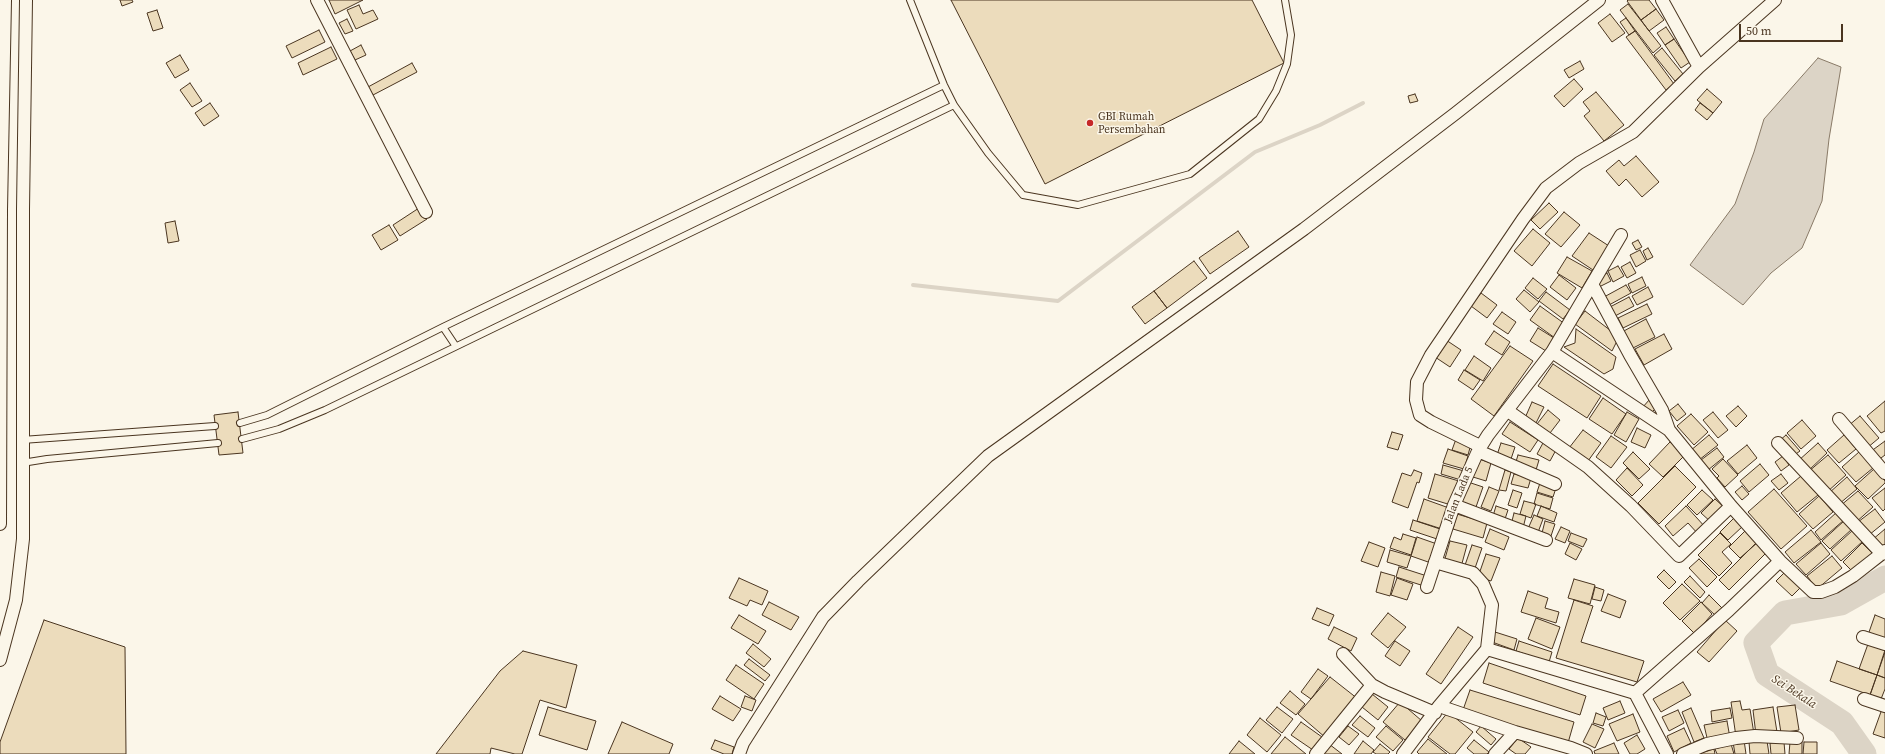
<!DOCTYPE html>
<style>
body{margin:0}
#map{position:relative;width:1885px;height:754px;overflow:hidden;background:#fbf6e9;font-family:"Source Serif 4",serif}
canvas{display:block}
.scale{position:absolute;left:1739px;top:24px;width:104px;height:18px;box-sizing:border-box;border:2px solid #4a3520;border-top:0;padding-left:5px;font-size:12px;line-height:14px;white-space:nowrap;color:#4a3520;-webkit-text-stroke:3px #fbf6e9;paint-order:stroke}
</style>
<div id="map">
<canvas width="1885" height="754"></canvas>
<div class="scale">50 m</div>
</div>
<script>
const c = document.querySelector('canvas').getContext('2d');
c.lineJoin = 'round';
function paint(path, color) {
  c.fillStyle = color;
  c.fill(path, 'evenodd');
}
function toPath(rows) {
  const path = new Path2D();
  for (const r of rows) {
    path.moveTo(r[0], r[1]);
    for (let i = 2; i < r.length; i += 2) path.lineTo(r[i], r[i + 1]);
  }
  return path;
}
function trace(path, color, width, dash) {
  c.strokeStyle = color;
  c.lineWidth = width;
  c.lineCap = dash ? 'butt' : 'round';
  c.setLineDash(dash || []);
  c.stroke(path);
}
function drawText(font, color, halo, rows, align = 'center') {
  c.font = font + ' "Source Serif 4",serif';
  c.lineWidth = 3;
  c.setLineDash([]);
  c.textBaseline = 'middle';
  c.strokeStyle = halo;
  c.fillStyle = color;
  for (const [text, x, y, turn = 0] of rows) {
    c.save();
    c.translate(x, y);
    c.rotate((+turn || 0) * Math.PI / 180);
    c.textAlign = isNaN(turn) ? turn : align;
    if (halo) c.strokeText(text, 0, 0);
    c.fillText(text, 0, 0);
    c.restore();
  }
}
const water = toPath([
 [1818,58,1841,67,1829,139,1822,201,1802,248,1771,273,1743,305,1690,265,1735,204,1754,152,1764,119,1818,58]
]);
const stream = toPath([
 [913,285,1058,301,1255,152,1320,125,1363,103]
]);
const river = toPath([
 [1864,754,1842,723,1767,674,1756,643,1785,613,1841,603,1885,578]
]);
const building = toPath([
 [120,0,132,0,133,2,122,6,120,0],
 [329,0,363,0,335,14,329,0],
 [951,0,1252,0,1284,63,1045,184,951,0],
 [1628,0,1649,0,1656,9,1641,20,1627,1,1628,0],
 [1628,4,1661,46,1653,53,1620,10,1628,4],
 [359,5,363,14,373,10,378,19,356,29,347,10,359,5],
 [1656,9,1664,20,1649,31,1641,20,1656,9],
 [157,10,163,28,153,31,147,13,157,10],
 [1610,14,1625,33,1612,42,1598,23,1610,14],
 [1626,18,1635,31,1629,35,1620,22,1626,18],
 [347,19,353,31,345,34,339,23,347,19],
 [1666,27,1674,39,1665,45,1657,33,1666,27],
 [319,30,325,42,292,58,286,46,319,30],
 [1635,31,1674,84,1666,90,1626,37,1635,31],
 [1674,39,1690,62,1681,68,1665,45,1674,39],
 [361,45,366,55,355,60,350,51,361,45],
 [331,47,337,59,303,75,298,63,331,47],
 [1662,48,1683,74,1675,81,1654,55,1662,48],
 [180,55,189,70,175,78,166,63,180,55],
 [1580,61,1584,69,1569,78,1564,70,1580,61],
 [412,63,417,72,373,95,368,87,412,63],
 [1574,79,1583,89,1564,107,1554,96,1574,79],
 [190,83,202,101,192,107,180,90,190,83],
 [1707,89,1722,102,1713,113,1697,100,1707,89],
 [1596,92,1624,125,1604,141,1584,116,1590,111,1583,102,1596,92],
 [1415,94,1418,101,1410,103,1408,96,1415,94],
 [210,103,219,116,204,126,195,113,210,103],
 [1700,103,1713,113,1707,120,1695,110,1700,103],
 [1636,156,1659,182,1642,197,1626,179,1619,186,1606,171,1619,160,1624,166,1636,156],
 [1549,203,1558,212,1540,229,1531,220,1549,203],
 [419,208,427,219,400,236,393,225,419,208],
 [1564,212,1580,225,1561,247,1545,234,1564,212],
 [175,221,179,241,168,243,165,223,175,221],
 [389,225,398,240,381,250,372,235,389,225],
 [1533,229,1550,243,1532,266,1514,251,1533,229],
 [1238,231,1249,247,1210,274,1199,258,1238,231],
 [1589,233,1609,246,1593,270,1572,256,1589,233],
 [1638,240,1642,247,1636,250,1632,243,1638,240],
 [1648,248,1653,257,1647,260,1643,251,1648,248],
 [1640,250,1646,261,1636,267,1630,255,1640,250],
 [1567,257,1592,271,1582,288,1557,273,1567,257],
 [1194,261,1207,278,1167,308,1154,291,1194,261],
 [1630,262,1636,273,1627,278,1621,267,1630,262],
 [1618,266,1624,276,1613,282,1608,271,1618,266],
 [1607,273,1611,281,1599,287,1595,279,1607,273],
 [1559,275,1576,288,1567,300,1550,287,1559,275],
 [1642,277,1646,286,1632,293,1628,284,1642,277],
 [1533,278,1547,289,1538,299,1525,288,1533,278],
 [1626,285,1631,293,1609,305,1604,297,1626,285],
 [1648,287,1653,297,1637,305,1632,296,1648,287],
 [1524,290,1539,302,1530,312,1516,299,1524,290],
 [1154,291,1167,308,1145,324,1132,307,1154,291],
 [1546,292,1570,310,1563,319,1539,301,1546,292],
 [1481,293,1497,305,1487,318,1471,306,1481,293],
 [1629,297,1634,306,1615,316,1610,307,1629,297],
 [1647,304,1652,314,1623,328,1618,318,1647,304],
 [1540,306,1565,324,1555,338,1530,320,1540,306],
 [1585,311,1619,337,1612,351,1575,324,1585,311],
 [1502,312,1516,322,1508,334,1493,324,1502,312],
 [1646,319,1655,337,1631,349,1622,332,1646,319],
 [1538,328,1554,338,1546,351,1530,341,1538,328],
 [1576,329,1616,357,1613,369,1604,374,1564,347,1575,343,1576,329],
 [1494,331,1510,342,1502,355,1485,344,1494,331],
 [1664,334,1672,349,1644,365,1635,349,1664,334],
 [1446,340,1461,350,1450,367,1435,357,1446,340],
 [1510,346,1533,361,1494,416,1471,399,1510,346],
 [1474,356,1491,368,1483,381,1465,370,1474,356],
 [1553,364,1601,396,1587,418,1538,386,1553,364],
 [1464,370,1480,380,1473,390,1458,380,1464,370],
 [1603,398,1626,414,1612,434,1589,419,1603,398],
 [1650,399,1658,406,1649,415,1642,408,1650,399],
 [1885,401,1885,431,1881,433,1867,416,1885,401],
 [1532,402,1544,407,1536,423,1525,418,1532,402],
 [1678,404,1686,414,1677,421,1669,411,1678,404],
 [1738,406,1747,416,1736,427,1726,416,1738,406],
 [1548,410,1560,420,1550,433,1537,424,1548,410],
 [238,412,243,453,219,455,214,415,238,412],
 [1627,412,1639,419,1626,442,1614,435,1627,412],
 [1713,412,1728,430,1718,438,1703,420,1713,412],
 [1691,414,1708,432,1694,445,1677,426,1691,414],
 [1860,416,1879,438,1867,448,1848,426,1860,416],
 [1802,420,1816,436,1801,449,1787,433,1802,420],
 [1510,422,1538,440,1530,452,1502,434,1510,422],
 [1637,428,1651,435,1645,448,1631,442,1637,428],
 [1583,430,1601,443,1588,461,1569,448,1583,430],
 [1392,432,1403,435,1398,450,1387,447,1392,432],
 [1709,435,1718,445,1699,460,1690,451,1709,435],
 [1786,435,1800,451,1793,456,1779,441,1786,435],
 [1844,435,1856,449,1839,463,1827,450,1844,435],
 [1611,436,1627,447,1611,468,1596,457,1611,436],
 [1456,439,1471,444,1468,455,1452,450,1456,439],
 [1885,441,1885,455,1877,461,1870,452,1885,441],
 [1670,442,1684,456,1663,477,1649,464,1670,442],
 [1501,443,1515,447,1511,459,1497,455,1501,443],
 [1543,443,1556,450,1550,461,1537,454,1543,443],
 [1818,443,1827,453,1808,471,1798,461,1818,443],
 [1747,445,1757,458,1738,474,1727,461,1747,445],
 [1717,448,1724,457,1708,470,1701,460,1717,448],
 [1448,449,1468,456,1464,469,1443,463,1448,449],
 [1633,452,1650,469,1639,479,1623,463,1633,452],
 [1859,452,1873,468,1856,482,1842,467,1859,452],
 [1518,455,1539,460,1536,470,1515,465,1518,455],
 [1828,455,1846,475,1827,492,1808,472,1828,455],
 [1783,456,1789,465,1781,471,1775,462,1783,456],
 [1479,459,1491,463,1486,481,1473,477,1479,459],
 [1723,459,1738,475,1725,487,1717,478,1719,476,1712,469,1723,459],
 [1760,464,1769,475,1749,492,1740,481,1760,464],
 [1443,465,1464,471,1461,480,1441,474,1443,465],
 [1675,466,1696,487,1659,524,1638,503,1675,466],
 [1627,468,1643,485,1632,496,1616,480,1627,468],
 [1874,469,1885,481,1885,483,1868,499,1855,486,1874,469],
 [1414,470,1422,473,1419,483,1417,482,1408,508,1392,502,1402,473,1411,476,1414,470],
 [1505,470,1511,472,1506,491,1499,490,1505,470],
 [1435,474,1459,481,1451,505,1428,498,1435,474],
 [1514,474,1531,478,1528,488,1511,484,1514,474],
 [1781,474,1788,483,1779,490,1771,481,1781,474],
 [1801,476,1818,495,1797,512,1781,493,1801,476],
 [1847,477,1857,489,1839,504,1829,493,1847,477],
 [1468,482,1483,487,1476,507,1461,502,1468,482],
 [1540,483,1556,488,1553,497,1537,492,1540,483],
 [1742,486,1749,494,1742,500,1735,492,1742,486],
 [1489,487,1499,491,1491,511,1481,507,1489,487],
 [1885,488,1885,509,1883,511,1872,498,1885,488],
 [1774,489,1807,526,1781,549,1748,512,1774,489],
 [1513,490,1522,493,1517,508,1508,505,1513,490],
 [1702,490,1713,500,1697,515,1687,505,1702,490],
 [1858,491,1873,507,1855,523,1840,506,1858,491],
 [1537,493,1553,498,1550,509,1534,504,1537,493],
 [1819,496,1833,512,1813,529,1799,514,1819,496],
 [1424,499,1449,508,1442,529,1417,521,1424,499],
 [1715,499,1726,509,1712,523,1701,513,1715,499],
 [1524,501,1536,504,1531,518,1520,514,1524,501],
 [1496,506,1508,510,1505,519,1493,516,1496,506],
 [1541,506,1557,513,1554,522,1537,516,1541,506],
 [1686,506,1706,528,1699,535,1688,523,1673,536,1665,526,1686,506],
 [1875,509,1885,522,1869,535,1858,522,1875,509],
 [1837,512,1844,520,1821,540,1815,532,1837,512],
 [1514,513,1526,516,1523,528,1511,525,1514,513],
 [1457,514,1487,523,1483,538,1453,529,1457,514],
 [1534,515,1543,519,1537,535,1527,531,1534,515],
 [1734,518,1743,526,1728,540,1720,532,1734,518],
 [1413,520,1440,529,1437,539,1410,530,1413,520],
 [1545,521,1555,524,1550,539,1541,537,1545,521],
 [1844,521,1852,529,1830,549,1822,541,1844,521],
 [1561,527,1570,531,1565,543,1555,539,1561,527],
 [1490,529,1509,537,1504,550,1485,542,1490,529],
 [1885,529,1885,548,1872,540,1885,529],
 [1811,530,1821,542,1794,563,1785,552,1811,530],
 [1853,530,1863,541,1841,561,1831,550,1853,530],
 [1745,531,1757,543,1740,558,1729,547,1745,531],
 [1571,533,1587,539,1583,547,1568,541,1571,533],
 [1720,533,1731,544,1722,552,1732,563,1719,576,1698,555,1720,533],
 [1403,534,1416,538,1411,555,1390,548,1394,537,1401,540,1403,534],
 [1417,537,1437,544,1431,563,1411,556,1417,537],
 [1450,541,1467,545,1461,567,1444,562,1450,541],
 [1369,542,1385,548,1378,567,1361,561,1369,542],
 [1570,543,1582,549,1576,560,1565,554,1570,543],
 [1756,543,1766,553,1729,590,1719,580,1756,543],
 [1821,543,1830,554,1806,575,1796,564,1821,543],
 [1862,543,1874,555,1855,574,1843,562,1862,543],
 [1472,545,1482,548,1474,571,1464,568,1472,545],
 [1390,550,1411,556,1407,568,1387,562,1390,550],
 [1486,554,1500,558,1491,581,1478,577,1486,554],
 [1832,556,1842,568,1817,589,1807,576,1832,556],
 [1699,559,1717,577,1707,587,1689,568,1699,559],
 [1399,567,1427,576,1424,586,1396,577,1399,567],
 [1664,570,1676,582,1669,589,1657,577,1664,570],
 [1787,570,1802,586,1792,596,1776,581,1787,570],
 [1381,572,1395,576,1390,596,1376,592,1381,572],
 [1690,576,1705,592,1700,598,1684,582,1690,576],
 [739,578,768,591,762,605,750,600,747,606,729,598,739,578],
 [1397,578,1413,584,1407,600,1391,595,1397,578],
 [1574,579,1595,585,1590,604,1568,598,1574,579],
 [1682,584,1700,601,1680,620,1663,603,1682,584],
 [1595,587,1604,590,1601,601,1592,599,1595,587],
 [1528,591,1548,598,1545,608,1559,612,1556,623,1521,612,1528,591],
 [1608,594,1626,601,1620,618,1601,611,1608,594],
 [1709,595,1722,608,1715,615,1702,603,1709,595],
 [1574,600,1593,606,1581,642,1644,661,1637,682,1556,658,1574,600],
 [769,602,799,617,791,630,762,615,769,602],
 [1701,602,1712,614,1695,634,1682,621,1701,602],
 [1317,608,1334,615,1329,626,1312,619,1317,608],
 [1388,613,1406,627,1388,648,1371,634,1388,613],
 [739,615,766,631,758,644,731,628,739,615],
 [1875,615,1885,619,1885,641,1868,635,1875,615],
 [1536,618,1560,627,1552,649,1528,639,1536,618],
 [44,620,125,647,126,754,0,754,0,742,44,620],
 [1725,620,1737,631,1709,662,1697,652,1725,620],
 [1334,627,1357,638,1351,651,1328,639,1334,627],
 [1458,627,1473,637,1441,684,1426,674,1458,627],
 [1495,632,1517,639,1514,650,1492,642,1495,632],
 [1395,641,1410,651,1400,666,1385,656,1395,641],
 [1519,641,1552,652,1549,662,1516,651,1519,641],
 [753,644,771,659,764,667,746,653,753,644],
 [1868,644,1885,650,1877,675,1859,669,1868,644],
 [523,651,577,665,566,708,540,700,522,754,515,754,491,748,490,754,436,754,500,671,523,651],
 [1885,652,1885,678,1877,675,1885,652],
 [749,659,770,675,765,681,744,665,749,659],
 [1837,661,1877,675,1870,695,1830,681,1837,661],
 [1489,663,1586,696,1580,715,1483,683,1489,663],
 [736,665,764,684,754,699,726,680,736,665],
 [1318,669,1328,676,1311,699,1301,692,1318,669],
 [1877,675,1885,678,1885,689,1881,699,1870,695,1877,675],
 [1330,677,1358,699,1326,738,1298,714,1330,677],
 [1683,682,1691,695,1661,712,1653,699,1683,682],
 [1470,690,1574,722,1568,743,1463,710,1470,690],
 [1290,691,1305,704,1296,715,1280,703,1290,691],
 [1372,694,1388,707,1378,720,1362,707,1372,694],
 [720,696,741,709,733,721,712,709,720,696],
 [745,696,756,700,752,711,741,707,745,696],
 [1620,701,1625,713,1608,720,1603,708,1620,701],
 [1740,701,1742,710,1750,709,1754,734,1736,737,1731,702,1740,701],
 [1400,702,1422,721,1405,740,1383,722,1400,702],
 [1795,705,1799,730,1781,733,1777,707,1795,705],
 [548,707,596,721,587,750,539,735,548,707],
 [1277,707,1293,719,1282,733,1266,720,1277,707],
 [1773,707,1777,732,1756,735,1753,710,1773,707],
 [1691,708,1704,738,1694,742,1682,712,1691,708],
 [1730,708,1732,718,1712,722,1711,711,1730,708],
 [1882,709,1885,710,1885,738,1873,734,1882,709],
 [1678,710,1684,723,1669,731,1662,717,1678,710],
 [1448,712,1473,732,1455,754,1450,754,1428,737,1448,712],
 [1596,713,1606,717,1603,726,1593,723,1596,713],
 [1633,714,1640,732,1617,741,1609,724,1633,714],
 [1360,716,1375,728,1368,737,1352,725,1360,716],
 [1260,718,1281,735,1267,752,1247,735,1260,718],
 [1727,721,1730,738,1708,742,1704,725,1727,721],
 [622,722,673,744,669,754,608,754,622,722],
 [1301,722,1322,737,1313,750,1291,735,1301,722],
 [1592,724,1604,729,1595,748,1583,742,1592,724],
 [1348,726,1359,734,1349,745,1339,737,1348,726],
 [1386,726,1403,740,1393,751,1376,737,1386,726],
 [1481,726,1496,739,1491,745,1476,732,1481,726],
 [1684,728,1691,743,1674,752,1667,736,1684,728],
 [1637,735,1645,749,1637,754,1630,754,1624,743,1637,735],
 [1285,737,1306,754,1271,754,1285,737],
 [1518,738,1531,747,1525,754,1516,754,1509,749,1518,738],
 [1428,739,1447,754,1419,754,1417,752,1428,739],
 [715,740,734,747,732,754,724,754,711,749,715,740],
 [1474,740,1489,752,1487,754,1474,754,1467,748,1474,740],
 [1744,740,1746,754,1735,754,1733,742,1744,740],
 [1239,741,1255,754,1229,754,1239,741],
 [1363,741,1374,750,1371,754,1354,754,1363,741],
 [1767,741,1769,754,1750,754,1749,742,1767,741],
 [1784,742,1785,754,1771,754,1770,743,1784,742],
 [1790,742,1802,742,1802,754,1789,754,1790,742],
 [1804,742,1817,742,1817,754,1803,754,1804,742],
 [1614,743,1619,754,1595,754,1594,751,1614,743],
 [1329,744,1342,754,1321,754,1329,744],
 [1380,744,1390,752,1388,754,1376,754,1373,752,1380,744],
 [1731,744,1734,754,1717,754,1715,749,1731,744],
 [1714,749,1715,754,1702,754,1701,753,1714,749]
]);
const lane = toPath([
 [910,0,944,85,954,105,988,153,1023,195,1078,205,1190,174,1259,119,1276,91,1287,64,1291,35,1285,0],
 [443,327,455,345],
 [240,423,267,415,443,327,944,85],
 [242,439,279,429,325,410,954,105],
 [22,440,215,426],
 [22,463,47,459,218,443]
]);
const street = toPath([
 [317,0,426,212],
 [1662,0,1699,67],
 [1592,284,1630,355,1662,410,1669,430],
 [1552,352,1669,430,1731,506,1780,561,1813,592,1821,592,1835,587,1853,576,1885,551],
 [1508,411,1588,467,1631,506,1679,556,1731,506],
 [1839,419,1885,473],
 [1778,443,1882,554],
 [1480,446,1431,422,1420,415,1416,400,1417,382,1431,355,1523,219,1546,188,1579,163,1633,132,1699,67,1775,0],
 [1478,451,1555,484],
 [1454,505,1546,540],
 [0,524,1,210,5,0],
 [1435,562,1473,573,1483,584,1492,605,1487,649],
 [1427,587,1454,505,1478,451,1488,435,1552,352,1621,235],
 [1863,637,1885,644],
 [1343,654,1372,685,1385,692,1435,713],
 [0,660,16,600,23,539,23,209,26,0],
 [1635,693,1729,610,1780,561],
 [1864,699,1885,706],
 [1439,706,1515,732,1571,748,1586,754],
 [739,754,743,743,823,617,858,581,988,456,1304,229,1456,113,1599,0],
 [1316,754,1372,685],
 [1403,754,1439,706,1487,649,1635,693,1667,754],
 [1495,754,1515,732],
 [1683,754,1707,744,1736,738,1755,736,1797,738]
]);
const markers = [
 [1090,123,4,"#c62828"]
];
const poiNames = [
 ["GBI Rumah",1098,117],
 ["Persembahan",1098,130]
];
const streetNames = [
 ["Jalan Lada 5",1459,495,-68]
];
const waterNames = [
 ["Sei Bekala",1794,692,33]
];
paint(water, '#dcd4c6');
trace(water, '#887966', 1);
trace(stream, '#dcd4c6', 4);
trace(river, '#dcd4c6', 25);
paint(building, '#ecdcbc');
trace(building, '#4a3520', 1);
trace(lane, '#4a3520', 8);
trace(street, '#4a3520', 14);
trace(lane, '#fbf6e9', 6);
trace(street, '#fbf6e9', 12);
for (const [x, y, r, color] of markers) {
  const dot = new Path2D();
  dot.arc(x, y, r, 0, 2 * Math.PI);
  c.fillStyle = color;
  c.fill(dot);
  trace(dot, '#fbf6e9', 1.5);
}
drawText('11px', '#4a3520', '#fbf6e9', poiNames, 'left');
drawText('11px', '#4a3520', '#fbf6e9', streetNames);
drawText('italic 12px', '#4a3520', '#fbf6e9', waterNames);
</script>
